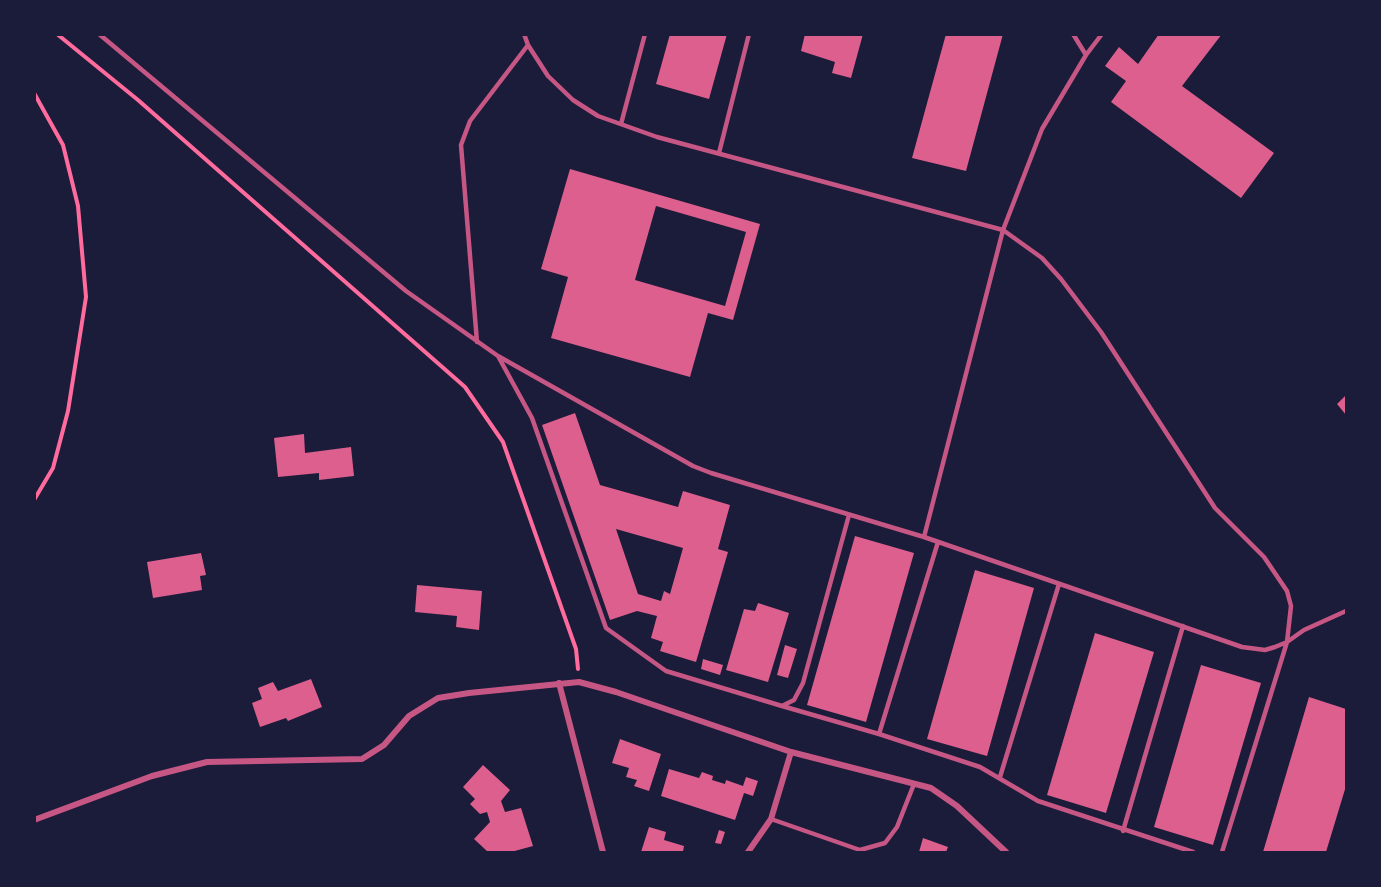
<!DOCTYPE html>
<style>
body{margin:0}
#map{position:relative;width:1381px;height:887px;overflow:hidden;background:#1b1b3a;font-family:Overpass,sans-serif}
canvas{display:block}
.frame{position:absolute;inset:0;border:36px solid #1b1b3a;pointer-events:none}
</style>
<div id="map">
<canvas width="1381" height="887"></canvas>
<div class="frame"></div>
</div>
<script>
const c = document.querySelector('canvas').getContext('2d');
c.lineJoin = 'round';
function paint(path, color) {
  c.fillStyle = color;
  c.fill(path, 'evenodd');
}
function toPath(rows) {
  const path = new Path2D();
  for (const r of rows) {
    path.moveTo(r[0], r[1]);
    for (let i = 2; i < r.length; i += 2) path.lineTo(r[i], r[i + 1]);
  }
  return path;
}
function trace(path, color, width, dash) {
  c.strokeStyle = color;
  c.lineWidth = width;
  c.lineCap = dash ? 'butt' : 'round';
  c.setLineDash(dash || []);
  c.stroke(path);
}
const building = toPath([
 [670,34,727,34,709,99,656,84],
 [805,34,863,34,851,78,832,73,835,62,801,51],
 [946,34,1003,34,966,171,912,158],
 [1159,34,1222,34,1182,86,1274,153,1241,198,1111,102,1126,81,1105,66,1119,47,1138,64],
 [570,169,760,224,733,320,708,313,690,377,551,338,568,277,541,269],
 [656,206,746,232,725,306,635,280],
 [1346,395,1346,415,1337,404],
 [575,413,600,485,678,507,683,491,730,505,718,549,728,552,696,662,660,651,663,642,651,638,657,616,637,611,610,620,542,425],
 [616,529,683,548,670,594,664,591,661,601,638,594],
 [304,434,305,453,351,447,354,476,319,480,319,473,278,477,274,438],
 [855,536,914,553,866,722,807,705],
 [201,553,206,575,200,576,202,590,153,598,147,562],
 [975,570,1034,588,987,756,927,739],
 [417,585,482,591,479,630,456,627,457,616,415,612],
 [758,603,789,613,768,682,726,670,744,609,755,611],
 [1095,633,1154,652,1106,813,1047,795],
 [785,645,797,649,788,678,777,675],
 [703,659,723,665,720,675,701,669],
 [1201,665,1261,683,1213,845,1154,827],
 [311,679,322,707,288,721,286,718,260,727,252,703,262,699,258,688,273,682,278,691],
 [1309,697,1346,709,1346,786,1326,852,1263,852],
 [620,739,661,754,649,791,634,786,637,780,626,777,629,768,612,763],
 [483,765,510,790,501,801,505,812,521,808,533,846,511,852,488,852,474,839,490,822,487,812,480,814,470,804,475,799,463,787],
 [669,769,699,778,702,772,713,776,712,780,725,784,726,780,743,786,746,777,758,781,753,796,744,793,735,820,661,796],
 [649,827,666,832,664,840,684,846,683,852,641,852],
 [719,830,725,832,721,844,715,843],
 [923,838,948,847,946,852,919,852]
]);
const path = toPath([
 [57,34,138,100,465,387,503,442,576,649,578,669],
 [34,93,63,145,78,206,86,297,68,411,53,468,34,500]
]);
const service = toPath([
 [99,34,406,291,498,356,693,466,711,473,924,537,1242,647,1265,650,1275,647,1287,642,1304,630,1346,611],
 [524,34,528,45,548,76,573,100,598,116,657,137,1003,230,1042,258,1061,279,1101,332,1215,508,1264,557,1287,591,1291,606,1287,642,1222,852],
 [1073,34,1086,55],
 [621,124,645,34],
 [719,153,749,34],
 [477,342,461,145,470,121,528,45],
 [498,356,532,418,606,628,666,671,782,706,794,700,803,683,849,515],
 [924,537,1003,230,1042,129,1086,55,1102,34],
 [782,706,879,734,938,542],
 [879,734,980,767,1038,801,1193,852],
 [1000,777,1059,584],
 [771,819,860,850,885,843,897,827,914,784],
 [1123,831,1183,626]
]);
const minor = toPath([
 [559,683,603,852],
 [34,820,152,776,207,762,362,759,384,745,409,716,438,698,469,693,579,682,616,692,791,752,931,788,957,806,1006,852],
 [748,852,771,819,791,752]
]);
paint(building, '#dd5f8e');
trace(path, '#ff6b9d', 4);
trace(service, '#c65784', 4.5);
trace(minor, '#c65784', 6);
</script>
